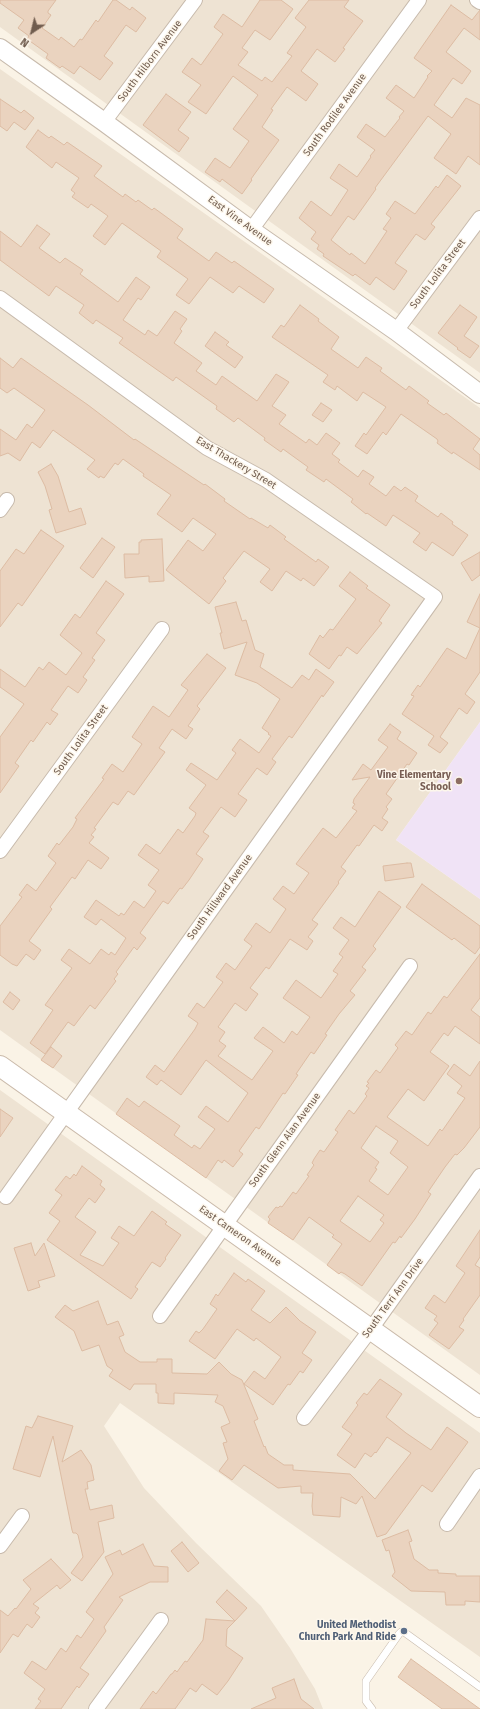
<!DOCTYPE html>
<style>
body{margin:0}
#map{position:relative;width:480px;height:1709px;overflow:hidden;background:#faf3e6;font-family:"Fira Sans",sans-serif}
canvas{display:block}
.north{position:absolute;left:12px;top:12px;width:40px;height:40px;-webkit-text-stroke:3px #fdf7ec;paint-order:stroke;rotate:215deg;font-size:11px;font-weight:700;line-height:16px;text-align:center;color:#705c4e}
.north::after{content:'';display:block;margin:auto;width:14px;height:18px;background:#705c4e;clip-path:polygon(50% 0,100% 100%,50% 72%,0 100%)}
</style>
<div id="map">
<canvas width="480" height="1709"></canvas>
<div class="north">N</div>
</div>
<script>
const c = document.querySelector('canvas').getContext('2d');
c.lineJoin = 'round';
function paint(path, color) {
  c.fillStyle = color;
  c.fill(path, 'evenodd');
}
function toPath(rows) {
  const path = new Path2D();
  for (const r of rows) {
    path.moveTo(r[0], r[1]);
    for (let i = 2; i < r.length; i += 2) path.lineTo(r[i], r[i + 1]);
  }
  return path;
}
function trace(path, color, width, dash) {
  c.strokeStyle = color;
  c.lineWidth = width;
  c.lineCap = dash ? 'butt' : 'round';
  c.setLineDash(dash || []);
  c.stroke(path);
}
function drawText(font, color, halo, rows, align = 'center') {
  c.font = font + ' "Fira Sans",sans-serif';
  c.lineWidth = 3;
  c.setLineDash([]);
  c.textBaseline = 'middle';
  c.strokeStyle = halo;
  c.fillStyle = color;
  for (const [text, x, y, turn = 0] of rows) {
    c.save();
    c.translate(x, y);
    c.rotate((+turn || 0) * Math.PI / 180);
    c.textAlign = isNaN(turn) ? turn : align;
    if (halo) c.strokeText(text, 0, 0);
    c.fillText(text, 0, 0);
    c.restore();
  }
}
const residential = toPath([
 [0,0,480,0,480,373,0,27],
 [0,69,480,408,480,722,396,840,480,899,480,1375,0,1030],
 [0,1090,480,1433,480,1657,120,1403,104,1426,144,1488,196,1543,261,1606,290,1648,315,1689,323,1709,0,1709]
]);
const education = toPath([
 [480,722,480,899,396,840]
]);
const building = toPath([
 [0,0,56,0,48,11,48,13,51,15,42,28,59,40,61,37,74,47,80,39,82,40,96,20,98,22,113,0,116,0,130,10,132,7,146,18,136,32,126,25,104,56,113,63,100,80,80,66,74,74,62,66,60,68,46,58,48,54,27,39,29,36,18,28,24,20,0,3,0,0],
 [260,0,281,0,293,9,270,40,255,30,242,48,248,52,238,65,262,81,265,77,272,82,292,56,287,53,306,27,295,18,309,0,349,0,344,7,363,21,343,48,345,49,335,62,317,49,301,71,318,84,306,101,287,87,271,109,273,110,262,127,279,140,251,179,252,180,242,194,222,179,220,182,205,172,215,158,230,168,249,141,233,129,258,95,233,76,206,114,188,102,201,85,182,72,192,58,201,65,223,34,214,27,223,14,242,27,260,0],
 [451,5,472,20,480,10,480,40,464,28,446,52,471,71,462,84,453,78,434,105,452,118,466,98,480,105,480,165,468,156,456,174,434,158,451,134,428,116,375,188,376,189,354,220,348,216,331,240,350,255,351,253,365,264,387,231,383,229,391,218,386,214,395,201,415,214,436,186,438,188,447,175,461,186,431,224,435,227,425,240,416,234,395,263,407,271,394,290,376,277,370,285,355,274,353,276,323,256,324,254,317,249,319,245,311,239,316,232,299,218,311,201,331,216,348,190,330,178,339,164,357,177,371,157,370,156,375,150,357,137,366,124,385,137,400,118,399,117,404,111,386,98,396,85,414,98,428,77,427,76,432,71,414,58,451,5],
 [166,94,191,112,178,130,189,138,179,152,143,125,166,94],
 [0,99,21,113,24,110,34,118,25,130,14,122,7,131,0,126,0,99],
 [38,130,49,138,51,136,64,145,67,142,102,166,94,176,123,197,125,194,136,202,138,200,152,210,154,208,183,229,177,238,209,261,216,252,232,263,234,261,274,289,264,303,239,286,233,293,210,277,189,304,176,295,188,279,157,257,161,251,122,223,105,245,93,236,108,216,91,204,88,208,72,197,75,193,71,190,79,178,56,162,52,168,26,147,38,130],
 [37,225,50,234,39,248,60,263,65,258,83,270,80,274,118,302,136,277,150,287,141,300,138,298,123,320,145,335,148,330,157,336,175,311,187,319,180,329,182,331,174,343,202,363,196,371,216,385,222,376,257,401,276,374,289,382,272,406,286,415,279,424,306,443,309,439,317,445,326,433,340,443,332,454,340,460,338,462,358,477,363,470,374,477,369,484,386,496,394,486,401,491,405,487,418,496,415,501,438,517,441,513,453,522,452,524,468,535,453,556,432,542,426,551,413,542,420,533,393,515,386,526,367,513,366,514,351,502,353,499,326,479,324,482,306,470,308,467,283,449,281,452,264,440,265,438,238,418,234,422,216,409,217,406,176,377,173,381,119,343,123,338,96,320,93,324,79,313,84,305,56,286,49,296,0,260,0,231,21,247,37,225],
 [300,305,319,319,318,321,339,337,331,349,358,368,366,357,382,368,380,371,406,390,409,386,429,401,427,403,444,415,446,413,480,439,473,449,480,455,480,470,453,452,452,454,437,443,438,441,437,439,401,414,386,435,383,432,367,454,355,446,364,433,366,435,386,407,363,392,357,401,337,386,335,390,323,382,328,375,272,337,281,325,284,327,300,305],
 [460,305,477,317,464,336,479,346,470,358,457,349,458,348,438,333,460,305],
 [215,332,229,342,226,345,243,357,235,368,205,346,215,332],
 [0,358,13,368,21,358,88,405,134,440,135,439,204,485,205,484,225,499,224,501,250,519,251,518,268,528,270,525,286,537,284,539,316,562,318,559,329,567,314,586,303,578,301,581,286,571,272,591,260,582,270,569,244,551,223,578,226,581,209,604,166,570,188,540,203,551,216,534,193,518,182,532,157,514,171,495,143,476,144,474,123,459,118,465,115,463,104,478,100,476,99,478,87,469,95,460,53,430,40,448,32,442,20,461,8,453,0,456,0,429,16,440,27,424,32,428,45,410,14,388,7,393,0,388,0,358],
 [321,403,332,410,323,422,312,415,321,403],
 [51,464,58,476,69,512,81,508,86,524,56,533,49,510,52,509,45,486,38,472,51,464],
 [41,530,64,546,22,606,18,603,0,627,0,571,16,549,24,554,41,530],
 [102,538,115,547,93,578,80,568,102,538],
 [162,539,164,581,149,582,149,576,125,578,124,554,139,554,139,542,141,542,141,540,162,539],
 [480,552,480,575,472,581,461,563,480,552],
 [350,572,368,586,366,588,390,605,379,621,382,623,357,654,347,647,341,656,339,655,329,669,309,654,320,635,323,638,330,629,333,630,356,599,339,586,350,572],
 [106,581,124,594,96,633,105,640,92,658,95,660,83,677,87,680,78,693,68,686,51,710,58,714,50,725,47,722,33,742,31,740,15,763,19,766,0,793,0,737,24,704,0,687,0,669,25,687,39,667,43,670,49,662,66,675,82,653,60,635,75,614,80,618,106,581],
 [480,594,480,672,465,694,475,702,467,714,459,708,440,737,448,743,440,753,428,745,434,736,402,714,414,696,411,695,418,685,420,687,447,648,466,659,480,628,467,622,480,594],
 [236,602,242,621,246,620,255,650,264,654,260,667,292,688,302,675,309,680,316,669,334,682,323,697,322,695,292,738,289,736,272,759,276,762,267,775,257,768,238,794,247,800,235,817,221,807,203,832,209,836,196,854,203,859,189,880,182,889,180,888,168,904,163,901,140,933,146,938,137,950,134,947,116,972,118,974,114,979,116,981,95,1009,90,1005,74,1026,68,1022,45,1054,30,1043,53,1010,45,1005,72,968,61,960,69,949,90,964,101,949,109,955,111,952,115,955,126,938,101,919,96,925,84,917,96,900,119,916,121,913,124,915,134,901,144,908,156,891,148,885,159,870,138,855,146,844,160,854,178,829,183,833,195,816,196,813,189,808,206,785,186,770,191,763,217,780,236,753,232,750,240,739,259,753,271,736,268,734,269,733,262,728,280,699,257,683,235,675,247,642,224,649,220,633,222,633,215,607,236,602],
 [207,654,226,668,197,706,200,709,188,726,193,729,186,739,172,729,159,748,165,752,134,795,128,791,118,805,113,802,94,828,96,829,91,835,94,837,89,843,109,858,101,869,88,860,75,879,72,877,50,907,52,909,29,941,41,950,34,960,26,954,17,966,12,964,0,955,0,926,22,897,19,895,27,884,36,891,56,863,48,856,57,843,59,845,73,827,77,819,75,818,104,779,102,778,112,764,123,772,142,744,132,737,153,706,169,717,188,690,181,685,207,654],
 [390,724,401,732,397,739,417,753,409,765,407,764,386,794,392,799,386,807,388,809,382,818,388,822,382,831,374,825,359,846,357,845,341,867,346,871,338,882,339,883,312,920,318,924,308,937,313,941,307,950,290,939,269,969,266,967,250,988,258,994,246,1011,235,1003,218,1027,225,1032,219,1041,226,1046,218,1056,252,1080,273,1051,254,1038,263,1027,284,1043,292,1031,297,1035,310,1017,283,998,296,980,321,998,338,974,333,971,343,957,339,954,349,940,333,928,341,917,355,927,379,891,401,907,373,946,376,949,362,967,366,970,350,991,355,995,339,1014,325,1034,327,1035,314,1054,311,1052,296,1074,298,1075,285,1094,283,1093,259,1129,256,1127,239,1151,243,1154,233,1167,224,1160,222,1163,218,1160,206,1178,116,1114,127,1098,139,1107,144,1101,180,1126,174,1135,192,1148,194,1145,200,1149,215,1129,198,1117,206,1106,228,1122,248,1093,206,1060,181,1095,161,1080,157,1085,146,1077,155,1065,164,1072,195,1029,198,1023,188,1016,197,1003,204,1008,223,982,216,977,226,963,235,970,252,946,244,940,256,923,270,933,286,909,273,899,283,886,294,894,309,873,296,864,323,828,336,838,357,811,352,808,355,804,353,803,354,799,370,777,352,780,363,764,371,770,388,747,378,740,390,724],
 [407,863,411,863,414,877,385,881,383,866,407,863],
 [422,884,480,926,480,947,475,954,454,938,452,940,406,907,422,884],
 [480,954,480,998,471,1010,480,1017,480,1044,455,1026,448,1036,444,1033,430,1052,449,1066,424,1101,408,1089,387,1117,428,1146,440,1129,442,1131,465,1098,457,1093,462,1086,447,1074,454,1064,470,1076,480,1061,480,1127,464,1148,457,1155,455,1154,445,1167,428,1192,431,1194,415,1219,401,1238,400,1236,395,1243,393,1242,362,1286,345,1274,341,1272,339,1274,327,1265,342,1244,332,1237,334,1235,309,1217,293,1240,268,1223,270,1219,268,1217,276,1207,278,1208,280,1206,282,1207,293,1192,296,1194,309,1176,307,1175,314,1165,312,1163,314,1159,320,1150,324,1152,338,1132,335,1130,349,1110,354,1114,367,1096,365,1094,369,1088,366,1086,369,1083,367,1082,376,1070,380,1073,398,1048,395,1045,406,1031,412,1035,428,1012,431,1014,444,996,447,998,480,954],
 [376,1126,398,1141,390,1153,408,1167,388,1195,369,1181,377,1169,375,1168,379,1162,361,1148,376,1126],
 [358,1196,384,1215,380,1220,384,1223,370,1242,340,1221,358,1196],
 [10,992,20,1000,13,1010,3,1002,10,992],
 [51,1047,62,1056,53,1068,41,1060,51,1047],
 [0,1109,13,1118,0,1137,0,1109],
 [82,1166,102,1181,100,1185,105,1189,95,1203,89,1198,75,1217,96,1232,80,1255,103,1266,119,1243,111,1238,119,1226,134,1236,152,1211,167,1222,165,1224,181,1235,165,1258,166,1259,160,1267,152,1262,135,1287,138,1289,131,1299,47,1240,60,1221,49,1213,62,1195,55,1190,66,1176,70,1179,74,1174,76,1176,82,1166],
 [480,1230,480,1257,475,1265,480,1268,480,1295,463,1319,464,1320,459,1327,464,1330,449,1349,429,1335,438,1323,434,1320,437,1316,425,1308,434,1295,445,1303,465,1273,456,1266,480,1230],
 [31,1243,35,1256,44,1243,55,1276,38,1281,40,1287,28,1291,14,1248,31,1243],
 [234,1273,246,1282,248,1279,265,1291,251,1310,270,1323,286,1307,300,1321,316,1332,302,1353,312,1360,303,1373,300,1371,290,1385,288,1384,273,1405,244,1384,254,1371,265,1379,281,1357,256,1338,254,1341,237,1329,215,1359,189,1341,196,1331,199,1333,203,1329,217,1309,210,1304,216,1294,218,1296,234,1273],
 [98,1301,107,1325,118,1321,124,1335,119,1337,125,1352,140,1362,157,1362,157,1359,172,1359,172,1373,207,1374,219,1362,231,1374,242,1380,258,1419,254,1421,264,1447,265,1446,268,1454,284,1465,293,1465,293,1470,350,1474,375,1499,411,1453,387,1437,376,1453,375,1452,371,1457,365,1453,355,1468,337,1455,352,1434,342,1427,358,1405,356,1403,364,1393,367,1395,380,1379,402,1394,386,1417,406,1433,431,1450,447,1427,468,1442,432,1492,422,1485,386,1534,377,1537,362,1496,356,1504,341,1497,340,1517,313,1515,312,1506,313,1493,301,1493,301,1486,278,1488,244,1465,232,1480,219,1471,228,1459,223,1443,227,1442,221,1427,230,1423,223,1406,215,1402,218,1395,174,1393,174,1404,158,1403,158,1393,156,1393,156,1384,134,1384,130,1390,109,1376,113,1370,107,1366,99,1345,82,1351,74,1331,55,1317,65,1305,73,1311,98,1301],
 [38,1416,73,1426,62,1462,81,1450,91,1465,94,1480,87,1482,88,1489,85,1489,90,1510,112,1505,114,1518,98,1522,104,1552,82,1581,71,1573,83,1557,78,1535,76,1533,73,1533,72,1530,53,1436,40,1477,13,1469,26,1426,32,1428,38,1416],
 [408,1530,412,1541,409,1542,414,1559,429,1570,438,1570,438,1573,456,1574,456,1576,480,1576,480,1602,465,1601,465,1605,446,1605,445,1592,411,1591,392,1576,395,1572,389,1550,386,1551,382,1540,408,1530],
 [182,1542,199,1563,188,1572,171,1551,182,1542],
 [143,1544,154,1566,168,1567,168,1582,150,1582,119,1597,123,1600,104,1627,106,1631,80,1668,89,1674,79,1688,77,1686,61,1709,35,1709,41,1701,38,1699,45,1689,24,1673,32,1661,46,1670,61,1648,66,1652,77,1635,81,1638,94,1619,86,1612,113,1574,105,1557,120,1550,122,1555,143,1544],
 [51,1559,71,1580,60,1589,57,1585,33,1604,39,1608,35,1613,40,1617,32,1628,27,1624,18,1637,13,1634,0,1653,0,1610,8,1616,15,1608,16,1609,31,1589,23,1580,51,1559],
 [227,1590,247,1608,235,1621,216,1602,227,1590],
 [206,1619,235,1621,227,1629,226,1646,243,1658,228,1681,217,1695,202,1684,196,1692,190,1688,175,1709,140,1709,153,1691,156,1694,171,1674,172,1674,175,1670,177,1672,185,1661,187,1662,203,1640,206,1619],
 [411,1659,480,1709,442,1709,398,1677,411,1659],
 [294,1679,301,1699,314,1709,251,1709,276,1698,272,1688,294,1679]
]);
const service = toPath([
 [372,1709,366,1701,366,1681,399,1634,401,1632,404,1632,480,1687]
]);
const minor = toPath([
 [477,0,480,2],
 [104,122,195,0],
 [251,230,419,0],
 [0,298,207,448,266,480,435,597,6,1197],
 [396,331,480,218],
 [0,510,7,500],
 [0,851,162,629],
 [160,1316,410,966],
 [304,1418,371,1329,480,1176],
 [447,1524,480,1476],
 [0,1546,22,1516],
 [96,1709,161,1620]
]);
const tertiary = toPath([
 [0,48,104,122,251,230,396,331,480,394]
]);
const secondary = toPath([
 [0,1066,480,1407]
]);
const markers = [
 [459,781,4,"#8d6e63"],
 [404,1631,4,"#5c6f8a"]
];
const streetNames = [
 ["South Hilborn Avenue",150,61,-53],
 ["South Rodilee Avenue",335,115,-54],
 ["East Vine Avenue",240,221,36],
 ["South Lolita Street",438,274,-53],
 ["East Thackery Street",236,463,31],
 ["South Lolita Street",81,740,-54],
 ["South Hillward Avenue",220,897,-54],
 ["South Glenn Alan Avenue",285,1140,-54],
 ["East Cameron Avenue",240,1236,35],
 ["South Terri Ann Drive",393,1298,-54]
];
const educationNames = [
 ["Vine Elementary",451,775],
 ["School",451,787]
];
const serviceNames = [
 ["United Methodist",396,1625],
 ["Church Park And Ride",396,1637]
];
paint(residential, '#eee3d3');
paint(education, '#f0e3f6');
paint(building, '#ead3bf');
trace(building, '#ddbca3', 1);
trace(service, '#c7baac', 8);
trace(minor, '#c7baac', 16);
trace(tertiary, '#c7baac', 20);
trace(secondary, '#cabaaa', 22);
trace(service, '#fff', 7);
trace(minor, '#fff', 14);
trace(tertiary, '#fff', 18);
trace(secondary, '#fff', 20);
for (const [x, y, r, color] of markers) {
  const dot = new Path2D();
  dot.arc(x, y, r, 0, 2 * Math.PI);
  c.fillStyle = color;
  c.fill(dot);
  trace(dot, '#fdf7ec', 1.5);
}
drawText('10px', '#705c4e', '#fdf7ec', streetNames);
drawText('bold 10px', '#785e54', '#fdf7ec', educationNames, 'right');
drawText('bold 10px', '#4e5e75', '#fdf7ec', serviceNames, 'right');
</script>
